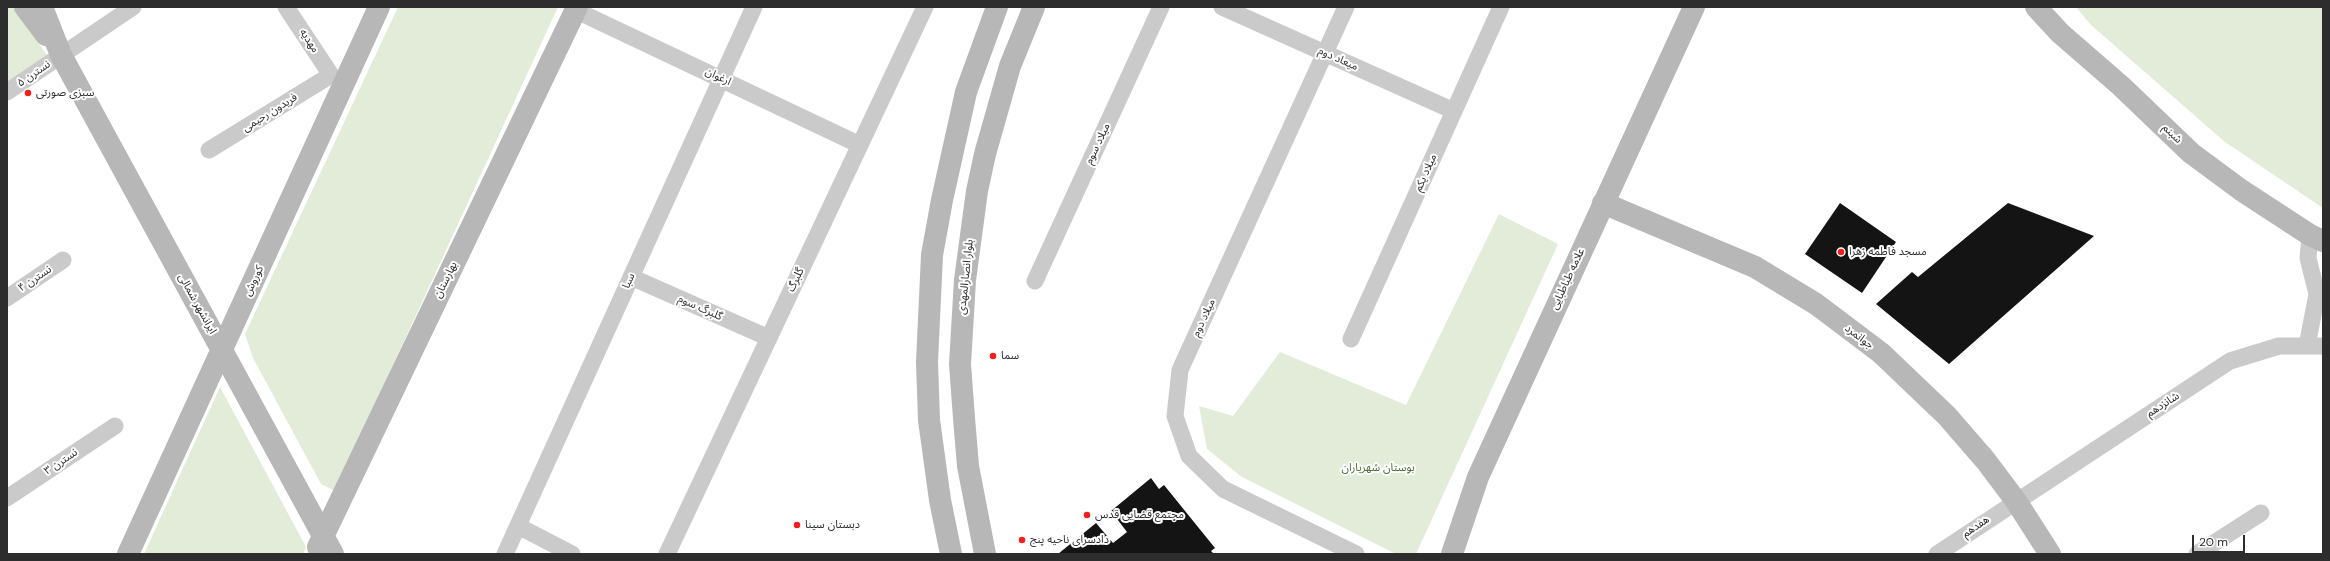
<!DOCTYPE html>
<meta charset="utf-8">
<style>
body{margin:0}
#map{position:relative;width:2330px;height:561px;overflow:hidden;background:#fff;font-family:"DM Sans",sans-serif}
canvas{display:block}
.frame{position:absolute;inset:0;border:8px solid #2d2d2d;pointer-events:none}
.scale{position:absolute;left:2192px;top:535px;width:53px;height:18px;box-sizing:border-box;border:2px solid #2d2d2d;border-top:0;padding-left:5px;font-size:12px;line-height:14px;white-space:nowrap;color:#2d2d2d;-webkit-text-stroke:3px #fff;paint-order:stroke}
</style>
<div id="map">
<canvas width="2330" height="561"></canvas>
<div class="frame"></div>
<div class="scale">20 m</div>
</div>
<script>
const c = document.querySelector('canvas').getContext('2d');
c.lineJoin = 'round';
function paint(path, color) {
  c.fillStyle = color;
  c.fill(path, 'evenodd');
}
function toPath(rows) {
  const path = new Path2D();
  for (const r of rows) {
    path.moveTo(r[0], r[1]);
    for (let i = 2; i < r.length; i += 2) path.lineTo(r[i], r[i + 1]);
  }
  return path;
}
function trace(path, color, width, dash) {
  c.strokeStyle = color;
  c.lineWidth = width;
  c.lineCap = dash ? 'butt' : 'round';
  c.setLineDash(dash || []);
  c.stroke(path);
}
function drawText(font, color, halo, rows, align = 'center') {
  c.font = font + ' "DM Sans","Noto Sans Arabic",sans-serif';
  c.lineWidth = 4;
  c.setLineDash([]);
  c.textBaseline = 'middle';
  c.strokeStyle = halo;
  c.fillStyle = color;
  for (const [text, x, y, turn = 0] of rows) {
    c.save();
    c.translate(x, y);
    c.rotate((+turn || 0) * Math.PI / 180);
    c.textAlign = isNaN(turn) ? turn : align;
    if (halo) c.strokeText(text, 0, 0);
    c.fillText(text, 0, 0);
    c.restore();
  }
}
const green = toPath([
 [7,7,14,7,48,57,7,85],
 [398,7,558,7,335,491,321,484,253,358,245,334],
 [2076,7,2323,7,2323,208,2225,142,2091,25],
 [1499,214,1558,244,1416,554,1396,554,1242,477,1207,449,1199,406,1233,416,1280,352,1406,405],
 [220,387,306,547,303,554,144,554]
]);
const building = toPath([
 [1840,203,1896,242,1862,293,1805,254],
 [2008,203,2094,236,1949,364,1876,304,1912,272,1918,277],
 [1151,478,1159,489,1164,485,1215,548,1211,551,1214,554,1058,554,1096,523,1113,543,1127,532,1111,511]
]);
const street = toPath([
 [1222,7,1454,111],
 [1346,7,1180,370,1175,416,1189,456,1223,489,1356,554],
 [575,10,860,145],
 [7,92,133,7],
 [209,150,331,75,286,7],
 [631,277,769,338],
 [1035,281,1161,7],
 [7,298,63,260],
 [1351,339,1501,7],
 [2307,346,2317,294,2308,258,2310,235],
 [7,498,115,426],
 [518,526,572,554],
 [505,554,754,7],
 [667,554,925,7],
 [1937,554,2230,361,2279,346,2323,346],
 [2197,554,2261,513]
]);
const secondary = toPath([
 [25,7,46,35],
 [42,7,61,55,333,554],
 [2036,7,2060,33,2121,86,2191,153,2241,190,2310,235,2323,241],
 [1603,203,1755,267,1816,304,1881,353,1947,416,1986,461,2016,501,2050,554],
 [318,547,577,7],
 [128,554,379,7],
 [951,554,940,500,929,420,927,362,932,255,942,200,966,92,997,7],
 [985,554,968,466,964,418,960,364,965,280,977,191,985,154,1010,66,1034,7],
 [1452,554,1478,477,1694,7]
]);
const markers = [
 [28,93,4,"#f51e1f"],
 [1841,252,4,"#f51e1f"],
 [993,356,4,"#f51e1f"],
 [1087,515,4,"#f51e1f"],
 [797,525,4,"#f51e1f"],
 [1022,540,4,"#f51e1f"]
];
const streetNames = [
 ["مهدیه",309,41,57],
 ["میعاد دوم",1338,59,24],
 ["نسترن ۵",34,74,-35],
 ["ارغوان",718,77,25],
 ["فریدون رحیمی",270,113,-32],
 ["شبنم",2172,134,44],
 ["میلاد سوم",1098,144,-65],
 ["میلاد یکم",1426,173,-66],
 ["بلوار انصارالمهدی",966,277,-84],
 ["نسترن ۴",35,279,-34],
 ["علامه طباطبایی",1568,279,-65],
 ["بهارستان",446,280,-64],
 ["گلبرگ",796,280,-65],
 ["کوروش",254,281,-65],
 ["سبا",629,281,-66],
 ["ایرانشهر شمالی",197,304,61],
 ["گلبرگ سوم",700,308,24],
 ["میلاد دوم",1204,318,-65],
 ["جوانمرد",1859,337,37],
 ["شانزدهم",2163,405,-33],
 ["نسترن ۳",61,462,-34],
 ["هفدهم",1976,527,-34]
];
const poiNames = [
 ["سبزی صورتی",36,93],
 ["مسجد فاطمه زهرا",1849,252],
 ["سما",1001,356],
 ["مجتمع قضایی قدس",1095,515],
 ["دبستان سینا",805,525],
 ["دادسرای ناحیه پنج",1030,540]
];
const parkNames = [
 ["بوستان شهریاران",1378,468]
];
paint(green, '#e2ecd9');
paint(building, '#141414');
trace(street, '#cacaca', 17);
trace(secondary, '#b7b7b7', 22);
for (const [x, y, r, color] of markers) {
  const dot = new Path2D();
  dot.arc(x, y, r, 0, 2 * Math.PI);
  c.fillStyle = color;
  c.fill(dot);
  trace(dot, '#fff', 1.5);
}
drawText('11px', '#2d2d2d', '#fff', streetNames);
drawText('11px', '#2d2d2d', '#fff', poiNames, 'left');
drawText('11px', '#4c6c37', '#fff', parkNames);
</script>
